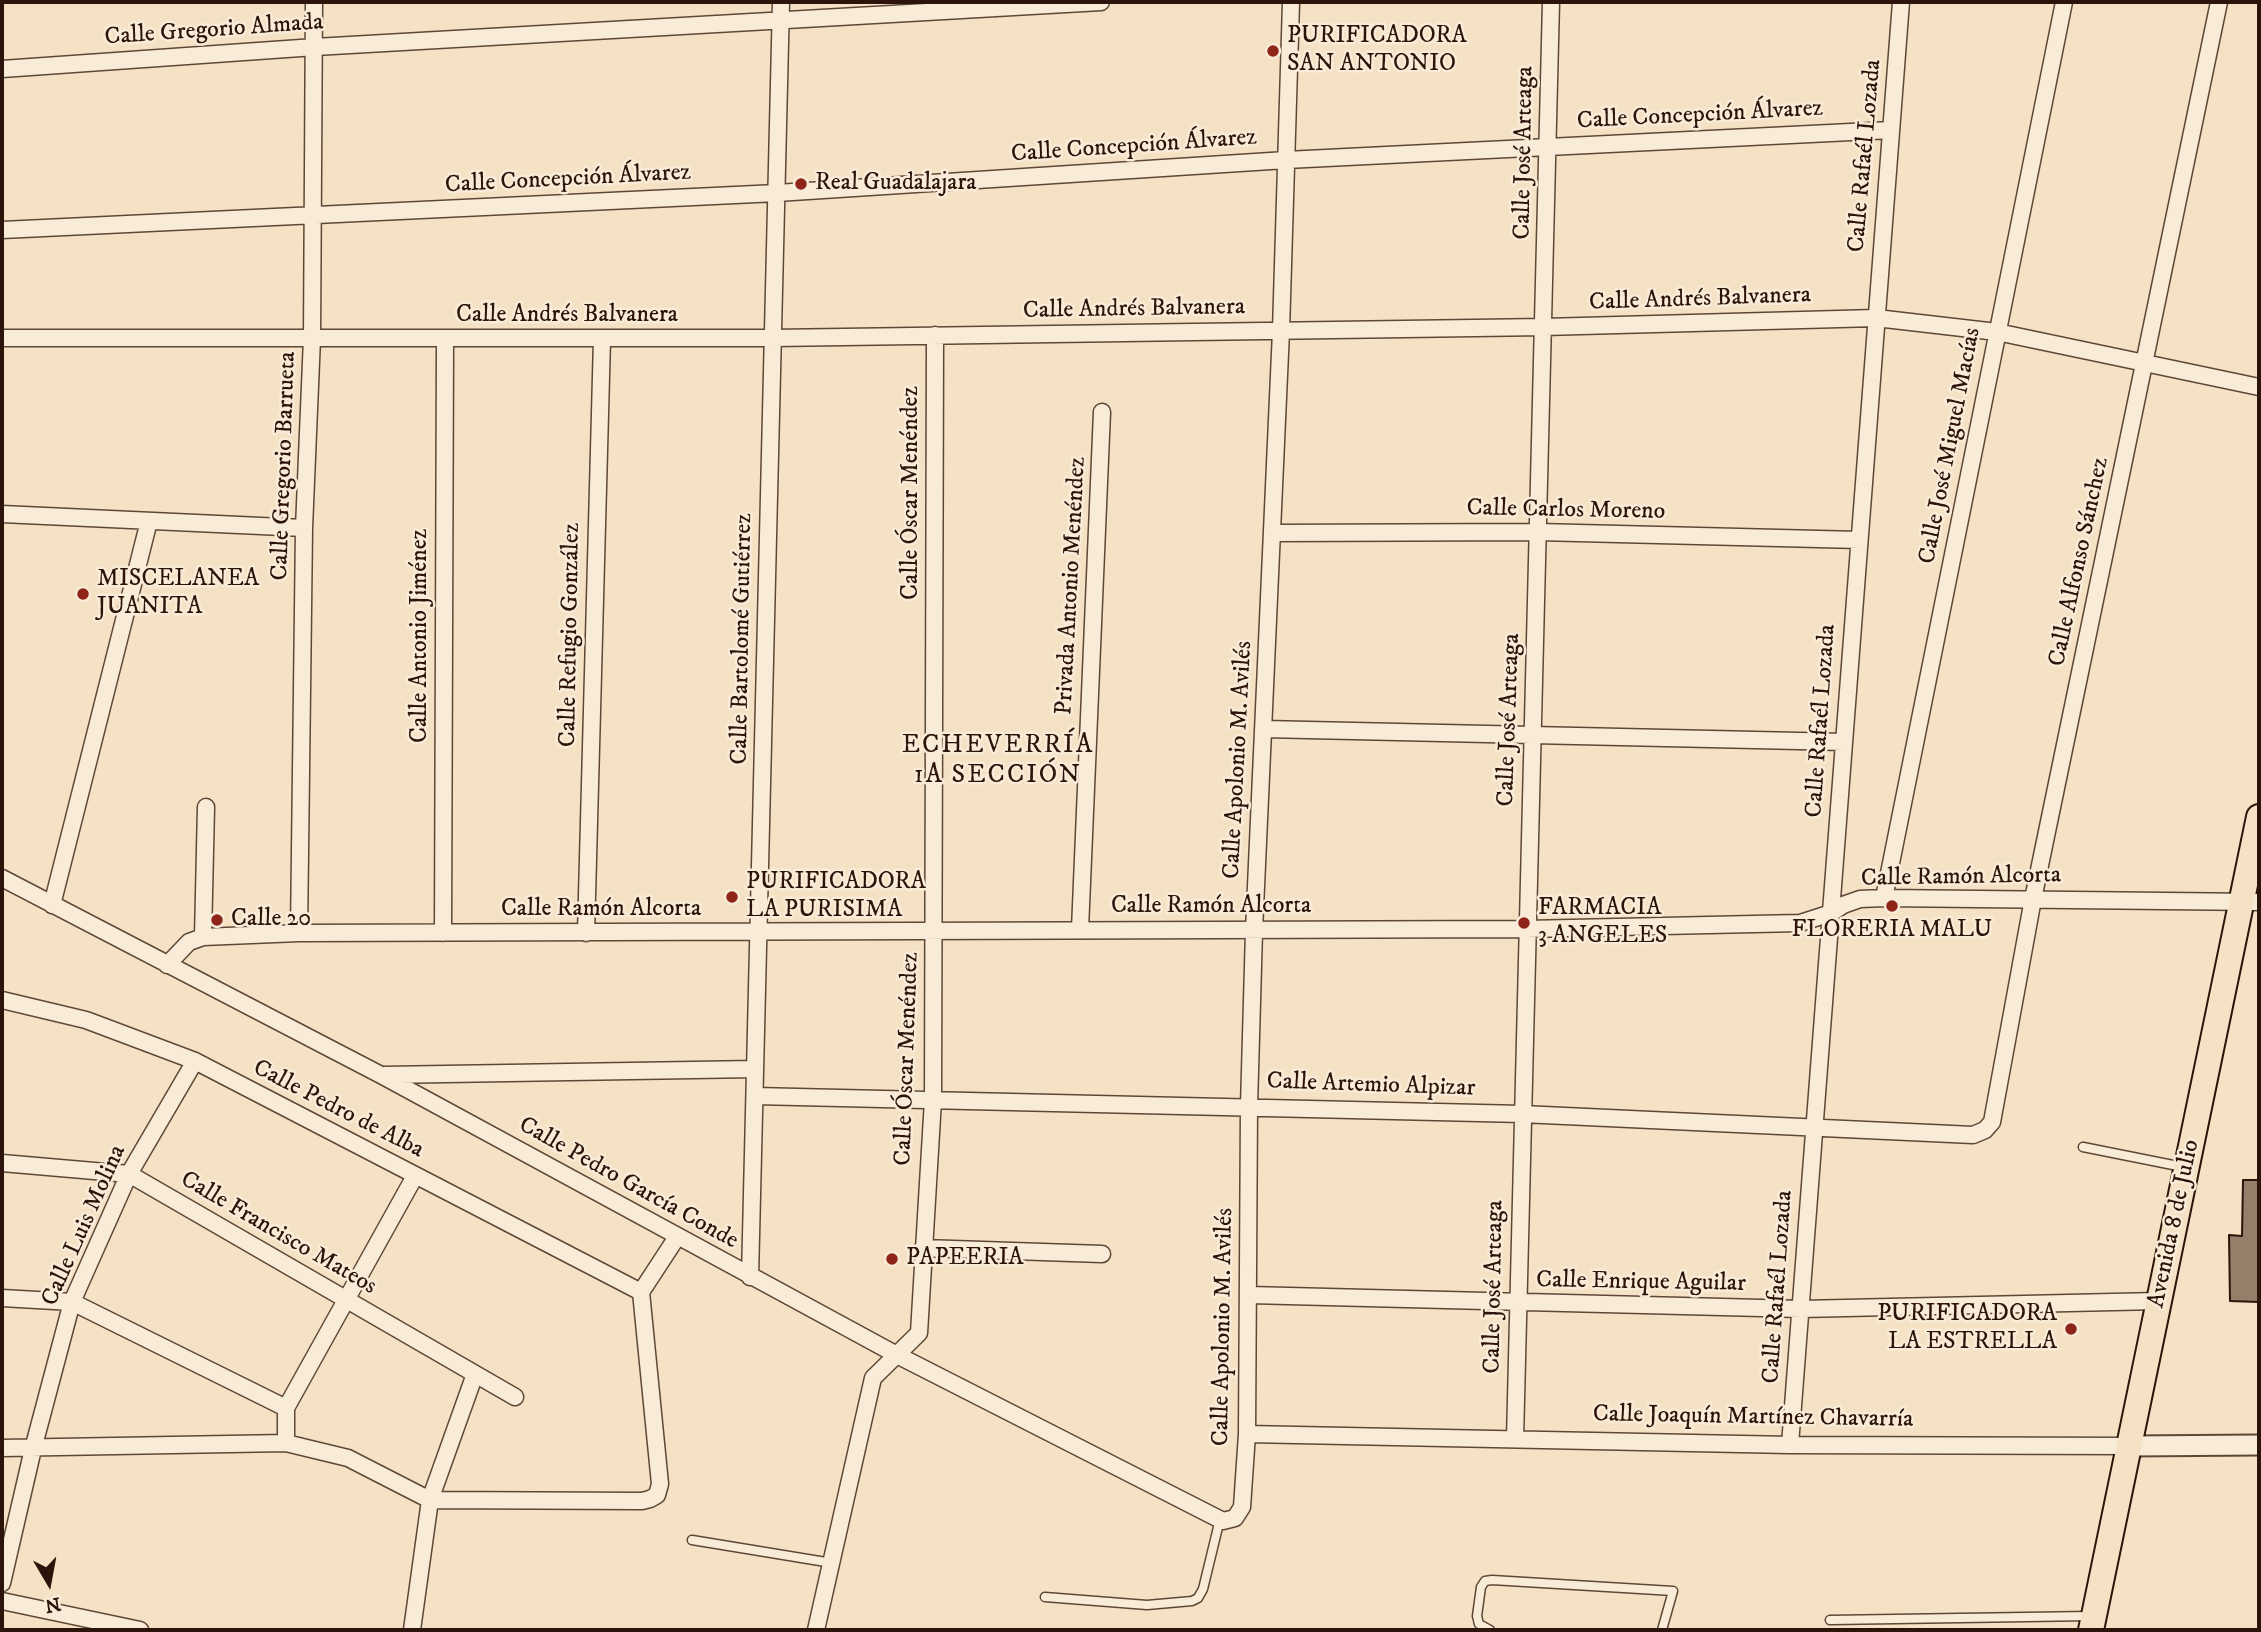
<!DOCTYPE html>
<meta charset="utf-8">
<style>
body{margin:0}
#map{position:relative;width:2261px;height:1632px;overflow:hidden;background:#f5e1c3;font-family:"IM FELL DW Pica",serif}
canvas{display:block}
.frame{position:absolute;inset:0;border:4px solid #2d140a;pointer-events:none}
.north{position:absolute;left:14px;top:1548px;width:70px;height:70px;-webkit-text-stroke:5px #f8ecd8;paint-order:stroke;rotate:170deg;font-size:19px;font-weight:700;line-height:28px;text-align:center;color:#2d140a}
.north::after{content:'';display:block;margin:auto;width:24px;height:32px;background:#2d140a;clip-path:polygon(50% 0,100% 100%,50% 72%,0 100%)}
</style>
<div id="map">
<canvas width="2261" height="1632"></canvas>
<div class="frame"></div>
<div class="north">N</div>
</div>
<script>
const c = document.querySelector('canvas').getContext('2d');
c.lineJoin = 'round';
function paint(path, color) {
  c.fillStyle = color;
  c.fill(path, 'evenodd');
}
function toPath(rows) {
  const path = new Path2D();
  for (const r of rows) {
    path.moveTo(r[0], r[1]);
    for (let i = 2; i < r.length; i += 2) path.lineTo(r[i], r[i + 1]);
  }
  return path;
}
function trace(path, color, width, dash) {
  c.strokeStyle = color;
  c.lineWidth = width;
  c.lineCap = dash ? 'butt' : 'round';
  c.setLineDash(dash || []);
  c.stroke(path);
}
function drawText(font, color, halo, rows, align = 'center') {
  c.font = font + ' "IM FELL DW Pica",serif';
  c.lineWidth = 5;
  c.setLineDash([]);
  c.textBaseline = 'middle';
  c.strokeStyle = halo;
  c.fillStyle = color;
  for (const [text, x, y, turn = 0] of rows) {
    c.save();
    c.translate(x, y);
    c.rotate((+turn || 0) * Math.PI / 180);
    c.textAlign = isNaN(turn) ? turn : align;
    if (halo) c.strokeText(text, 0, 0);
    c.fillText(text, 0, 0);
    c.restore();
  }
}
const building = toPath([
 [2243,1180,2259,1180,2259,1302,2230,1301,2229,1235,2242,1236,2243,1180]
]);
const service = toPath([
 [2083,1147,2183,1167],
 [692,1540,832,1563],
 [1045,1597,1147,1605,1192,1601,1198,1598,1203,1589,1220,1519],
 [1830,1620,2091,1616],
 [1490,1630,1479,1624,1477,1616,1481,1587,1485,1581,1492,1580,1673,1591,1662,1630]
]);
const minor = toPath([
 [2,69,315,47,1101,2],
 [2,230,777,193,1286,160,1891,130],
 [2,338,773,338,1544,327,1876,318,1997,332,2259,387],
 [2,514,304,528],
 [1272,533,1538,532,1859,540],
 [1264,729,1844,742],
 [2,878,381,1075,897,1355,1223,1521,1235,1518,1242,1507,1247,1434,1249,1106,1254,931,1281,331,1291,2],
 [1884,898,2064,2],
 [52,905,149,521],
 [1080,929,1102,412],
 [299,933,304,528,312,338,314,2],
 [443,933,445,339],
 [586,933,602,339],
 [203,937,206,807],
 [167,965,189,942,203,937,299,933,1526,929,1800,923,1831,913,1843,905,1860,899,1884,898,2259,902],
 [2,1000,86,1020,195,1061,641,1292],
 [384,1075,755,1069],
 [755,1096,1522,1114,1973,1135,1985,1130,1992,1122,2033,899,2219,2],
 [2,1163,129,1174,515,1397],
 [923,1248,1102,1254],
 [750,1277,781,2],
 [1249,1295,1801,1309,2158,1301],
 [2,1298,72,1302,286,1408,286,1443],
 [286,1408,415,1176],
 [1247,1434,1790,1445,2131,1446],
 [1515,1439,1551,2],
 [1790,1445,1901,2],
 [2,1448,286,1443,348,1458,430,1500,642,1501,650,1499,657,1495,660,1484,641,1292,677,1237],
 [2,1583,33,1449,72,1302,129,1174,195,1061],
 [2,1601,140,1630],
 [412,1630,430,1500,475,1374],
 [816,1630,873,1378,919,1333,933,1100,935,335]
]);
const tertiary = toPath([
 [2131,1446,2259,1445]
]);
const primary = toPath([
 [2091,1630,2259,817]
]);
const markers = [
 [1273,51,7,"#8f2418"],
 [801,184,7,"#8f2418"],
 [83,594,7,"#8f2418"],
 [732,897,7,"#8f2418"],
 [1892,906,7,"#8f2418"],
 [217,920,7,"#8f2418"],
 [1524,923,7,"#8f2418"],
 [892,1259,7,"#8f2418"],
 [2071,1329,7,"#8f2418"]
];
const streetNames = [
 ["Calle Gregorio Almada",214,31,-4],
 ["Calle Concepción Álvarez",1700,116,-3],
 ["Calle Concepción Álvarez",1134,147,-4],
 ["Calle José Arteaga",1525,153,-89],
 ["Calle Rafaél Lozada",1866,156,-85],
 ["Calle Concepción Álvarez",568,180,-3],
 ["Calle Andrés Balvanera",1700,300,-2],
 ["Calle Andrés Balvanera",1134,310,-1],
 ["Calle Andrés Balvanera",567,316],
 ["Calle José Miguel Macías",1951,446,-79],
 ["Calle Gregorio Barrueta",285,466,-88],
 ["Calle Óscar Menéndez",912,493,-90],
 ["Calle Carlos Moreno",1566,511,1],
 ["Calle Alfonso Sánchez",2080,562,-78],
 ["Privada Antonio Menéndez",1072,586,-87],
 ["Calle Refugio González",571,635,-89],
 ["Calle Antonio Jiménez",421,636,-90],
 ["Calle Bartolomé Gutiérrez",743,639,-89],
 ["Calle José Arteaga",1510,720,-88],
 ["Calle Rafaél Lozada",1822,721,-86],
 ["Calle Apolonio M. Avilés",1239,760,-87],
 ["Calle Ramón Alcorta",1961,878,-1],
 ["Calle Ramón Alcorta",1211,907],
 ["Calle Ramón Alcorta",601,910],
 ["Calle Óscar Menéndez",908,1059,-88],
 ["Calle Artemio Alpizar",1371,1086,2],
 ["Calle Pedro de Alba",338,1110,27],
 ["Calle Pedro García Conde",628,1184,29],
 ["Avenida 8 de Julio",2175,1224,-78],
 ["Calle Luis Molina",85,1226,-66],
 ["Calle Francisco Mateos",278,1234,30],
 ["Calle Enrique Aguilar",1641,1283,1],
 ["Calle José Arteaga",1495,1287,-89],
 ["Calle Rafaél Lozada",1779,1287,-86],
 ["Calle Apolonio M. Avilés",1224,1327,-89],
 ["Calle Joaquín Martínez Chavarría",1753,1418,1]
];
const poiNames = [
 ["PURIFICADORA",1287,37],
 ["SAN ANTONIO",1287,65],
 ["Real Guadalajara",815,184],
 ["MISCELANEA",97,580],
 ["JUANITA",97,608],
 ["PURIFICADORA",746,883],
 ["LA PURISIMA",746,911],
 ["FARMACIA",1538,909],
 ["3 ANGELES",1538,937],
 ["Calle 20",231,920],
 ["FLORERIA MALU",1892,931,"center"],
 ["PAPEERIA",906,1259],
 ["PURIFICADORA",2057,1315,"right"],
 ["LA ESTRELLA",2057,1343,"right"]
];
const neighbourhoodNames = [
 ["ECHEVERRÍA",998,747],
 ["1A SECCIÓN",998,777]
];
paint(building, '#957f6a');
trace(building, '#2d140a', 2);
trace(service, '#5f4738', 11);
trace(minor, '#5f4738', 19);
trace(tertiary, '#5f4738', 23);
trace(primary, '#2d140a', 28);
trace(service, '#f8ecd8', 8);
trace(minor, '#f8ecd8', 16);
trace(tertiary, '#f8ecd8', 19);
trace(primary, '#f5e1c3', 24);
for (const [x, y, r, color] of markers) {
  const dot = new Path2D();
  dot.arc(x, y, r, 0, 2 * Math.PI);
  c.fillStyle = color;
  c.fill(dot);
  trace(dot, '#f8ecd8', 2.5);
}
drawText('24px', '#2d140a', '#f8ecd8', streetNames);
drawText('24px', '#2d140a', '#f8ecd8', poiNames, 'left');
c.letterSpacing = '2px';
drawText('26px', '#2d140a', '#f8ecd8', neighbourhoodNames);
c.letterSpacing = '0px';
</script>
